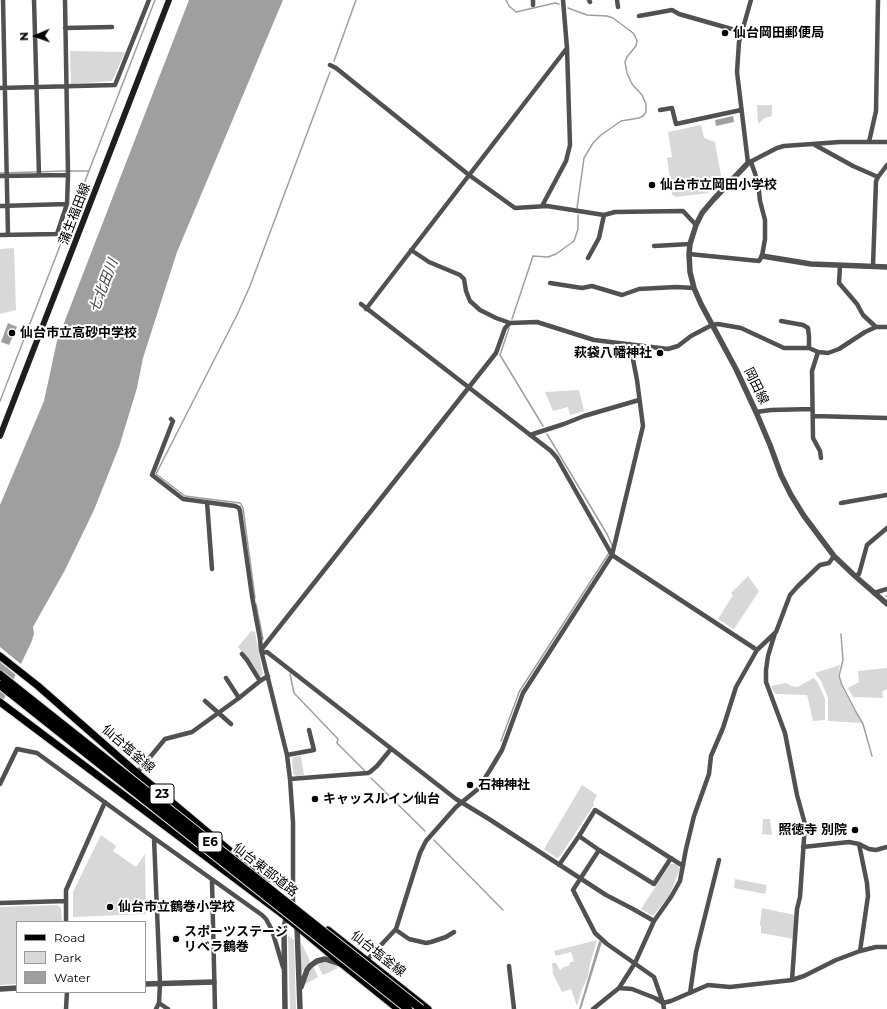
<!DOCTYPE html>
<meta charset="utf-8">
<style>
body{margin:0}
#map{position:relative;width:887px;height:1009px;overflow:hidden;background:#fff;font-family:Montserrat,sans-serif}
canvas{display:block}
.legend{position:absolute;left:16px;top:921px;width:130px;height:72px;box-sizing:border-box;background:#fff;border:1px solid #999;margin:0;padding:5px 7px;list-style:none;font-size:12px;color:#000}
.legend li{display:flex;align-items:center;gap:8px;height:20px}
.legend b{width:20px;border:1px solid #999}
.north{position:absolute;left:16px;top:16px;width:40px;height:40px;-webkit-text-stroke:3px #fff;paint-order:stroke;rotate:268deg;font-size:11px;font-weight:700;line-height:16px;text-align:center;color:#000}
.north::after{content:'';display:block;margin:auto;width:14px;height:18px;background:#000;clip-path:polygon(50% 0,100% 100%,50% 72%,0 100%)}
</style>
<div id="map">
<canvas width="887" height="1009"></canvas>
<ul class="legend">
<li><b style="height:5px;background:#000"></b>Road</li>
<li><b style="height:11px;background:#d8d8d8"></b>Park</li>
<li><b style="height:11px;background:#9f9f9f"></b>Water</li>
</ul>
<div class="north">N</div>
</div>
<script>
const c = document.querySelector('canvas').getContext('2d');
c.lineJoin = 'round';
function paint(path, color) {
  c.fillStyle = color;
  c.fill(path, 'evenodd');
}
function toPath(rows) {
  const path = new Path2D();
  for (const r of rows) {
    path.moveTo(r[0], r[1]);
    for (let i = 2; i < r.length; i += 2) path.lineTo(r[i], r[i + 1]);
  }
  return path;
}
function trace(path, color, width, dash) {
  c.strokeStyle = color;
  c.lineWidth = width;
  c.lineCap = dash ? 'butt' : 'round';
  c.setLineDash(dash || []);
  c.stroke(path);
}
function drawText(font, color, halo, rows, align = 'center') {
  c.font = font + ' Montserrat,"Noto Sans JP",sans-serif';
  c.lineWidth = 4;
  c.setLineDash([]);
  c.textBaseline = 'middle';
  c.strokeStyle = halo;
  c.fillStyle = color;
  for (const [text, x, y, turn = 0] of rows) {
    c.save();
    c.translate(x, y);
    c.rotate((+turn || 0) * Math.PI / 180);
    c.textAlign = isNaN(turn) ? turn : align;
    if (halo) c.strokeText(text, 0, 0);
    c.fillText(text, 0, 0);
    c.restore();
  }
}
const green = toPath([
 [70,51,125,52,112,81,71,84],
 [757,105,772,105,772,116,765,118,758,124],
 [701,125,704,138,715,142,721,176,708,193,676,197,672,194,667,158,672,157,668,132],
 [14,248,16,310,0,314,0,249],
 [579,390,584,411,570,415,568,407,553,411,545,392],
 [748,576,759,591,734,629,718,619,733,595,731,593],
 [251,631,255,632,263,675,260,677,248,659,238,647],
 [840,665,838,676,843,689,861,723,828,721,828,698,821,681,815,673],
 [887,668,887,689,882,692,883,698,853,697,848,688,859,682,858,671],
 [814,678,818,683,825,699,825,720,813,721,807,695,776,694,773,691,771,686,786,683,792,686,797,687],
 [301,756,304,775,296,776,293,774,292,761,293,757],
 [582,785,597,795,593,803,594,805,560,856,557,858,544,849],
 [763,819,770,819,772,835,762,834],
 [101,835,116,846,113,851,136,867,145,854,146,914,73,917,73,892],
 [670,864,676,864,680,869,669,896,653,916,641,909],
 [735,879,767,885,765,894,734,888],
 [57,905,61,908,62,922,17,922,17,984,0,985,0,907],
 [762,908,795,915,794,939,761,933,761,927,760,924],
 [288,936,294,940,296,1009,290,1009],
 [597,940,590,964,588,976,581,992,577,1006,571,989,562,992,553,974,552,963,556,963,560,970,562,969,562,968,570,965,569,963,574,961,571,952,556,956,554,951],
 [301,944,303,946,310,961,306,966,301,973],
 [325,962,334,965,338,968,323,975,317,964],
 [313,966,318,977,304,985,306,975]
]);
const water = toPath([
 [189,0,283,0,177,252,143,358,137,388,119,447,94,510,65,570,33,627,34,634,31,643,0,707,0,505,44,401,57,341],
 [733,116,734,122,716,126,715,120],
 [8,323,17,327,9,345,1,342],
 [599,941,602,942,581,1009,579,1009]
]);
const pier = toPath([
 [0,647,22,665,17,676,0,662]
]);
const stream = toPath([
 [506,0,509,6,516,12,555,3,559,4],
 [568,8,587,15,607,16,613,18,633,33,635,36,637,41,636,46,627,57,625,62,627,73,632,84,642,95,646,104,646,112,643,116,639,118,621,121,601,135,593,143,584,158,577,208],
 [334,61,356,0],
 [70,171,89,171],
 [0,173,66,171],
 [512,319,533,256,548,257,556,254,574,241,578,229,578,215],
 [509,328,500,355,543,426],
 [0,401,155,0],
 [547,434,607,534,612,545,612,546],
 [886,596,887,596],
 [255,598,243,508,241,504,240,503,185,496,156,474,237,315,250,286,330,72],
 [256,604,263,639],
 [841,634,843,660,839,676,842,685,856,712,863,724,872,756],
 [290,674,294,693,338,739,337,743,365,771],
 [501,741,517,698,519,692,609,553],
 [371,778,425,831],
 [434,840,503,910]
]);
const minor = toPath([
 [3,0,8,235],
 [34,0,39,175],
 [533,0,533,5],
 [589,0,590,2],
 [617,0,618,7],
 [751,0,739,42,737,72,748,163,777,148,784,146,840,142,887,142],
 [639,16,672,10,679,14,742,32],
 [65,28,112,27],
 [330,65,336,68,469,175,515,208,547,206,604,215,615,212,683,211,696,225],
 [0,88,115,85,149,0],
 [660,110,672,108,676,124,741,110],
 [869,142,876,111,878,0],
 [815,145,853,166,878,177,876,181,873,266],
 [0,176,68,175],
 [878,177,887,165],
 [0,206,67,204],
 [542,206,566,161,570,145,567,48,563,0],
 [0,235,57,234,67,204,68,175,65,0],
 [654,246,690,244],
 [411,250,429,262,460,275,464,279,466,291,470,301,480,310,496,318,510,323],
 [689,254,759,261,762,256,765,239,765,220,760,201,758,182,751,162],
 [588,258,599,238,604,215],
 [840,266,839,283,857,304,863,315,876,327],
 [550,283,582,288,592,286,622,295,639,289,676,287,694,288],
 [361,304,551,451,557,458,612,555,757,650],
 [366,309,567,48],
 [781,321,803,325,808,328,809,336,809,348],
 [818,352,812,371,813,438,820,451,821,458],
 [756,412,771,410,812,409],
 [813,416,887,418],
 [171,419,173,421,152,475,183,499,235,506,239,508,240,511,252,596,260,639,261,650,287,755,290,779,293,822,293,903],
 [530,435,564,424,584,416,639,400],
 [207,502,212,569],
 [841,503,887,495],
 [855,576,859,574,867,545,887,528],
 [874,593,887,589],
 [775,633,768,656,766,670,766,682,785,733,797,795,805,824,800,897,797,909,792,980],
 [261,650,496,353,505,328,510,323,537,322,594,340,668,349,678,346,691,336,712,325,718,324,741,328,784,348,809,348,818,352,828,353,839,349,865,332,876,327,887,327],
 [262,653,267,652,456,799,489,819,606,895,633,909,654,921],
 [242,654,247,660,260,681],
 [226,678,239,698],
 [205,701,231,724],
 [287,755,314,750,309,730],
 [137,773,165,739,192,732,239,698,260,681,268,676],
 [290,779,368,773,370,772,377,766,391,749],
 [0,784,17,749,37,753,154,838,262,915,266,919,272,930,283,967],
 [579,836,599,850,573,890,595,933,607,944,654,977,663,1003,664,1009],
 [154,838,160,983,159,1003,156,1009],
 [859,844,869,849,876,850,887,847],
 [803,847,849,842,859,844,867,883,868,896,860,951],
 [599,850,654,884,671,858],
 [559,865,579,836,595,810,683,866],
 [212,880,215,1009],
 [0,903,66,901],
 [66,922,66,890,105,802],
 [396,930,409,939,426,943,431,942,446,937,454,932],
 [367,960,396,929,420,853,426,841,456,807,478,789,490,770,502,750,523,693,612,555,643,426,637,380,630,344],
 [509,966,514,1009],
 [619,988,632,989,655,998,663,1003,671,1001,708,985,730,987,792,980,804,976,836,960,860,951,876,947,887,947],
 [690,993,696,952,719,860],
 [159,1003,168,1009],
 [66,1009,67,992],
 [593,1009,619,988,635,963,654,921,671,897,680,881,686,849,694,816,709,774,711,756,723,728,736,687,757,650,776,632,790,595,798,586,820,565,829,563,834,556]
]);
const tertiary = toPath([
 [748,163,713,200,702,213,696,225,690,244,689,254,690,272,694,288,701,304,736,369,756,412,770,445,781,475,791,495,804,516,834,556,855,576,887,604],
 [762,256,811,264,887,267],
 [297,925,300,1009],
 [145,984,214,982],
 [301,987,307,970,310,966,317,961,325,959,340,964],
 [0,989,17,988],
 [285,1009,284,930,286,917,287,914]
]);
const secondary = toPath([
 [0,436,169,0]
]);
const primary = toPath([
 [0,656,38,686,137,773,266,881],
 [0,702,286,917,342,964,398,1009],
 [328,930,428,1009]
]);
const motorwayBridge = toPath([
 [0,675,421,1009],
 [0,685,408,1009]
]);
const markers = [
 [725,33,4,"#000"],
 [652,185,4,"#000"],
 [12,333,4,"#000"],
 [660,353,4,"#000"],
 [470,785,4,"#000"],
 [315,799,4,"#000"],
 [855,830,4,"#000"],
 [110,907,4,"#000"],
 [176,939,4,"#000"]
];
const shields = [
 [162,794,24],
 [210,842,24]
];
const shieldNames = [
 ["23",162,794],
 ["E6",210,842]
];
const poiNames = [
 ["仙台岡田郵便局",733,33],
 ["仙台市立岡田小学校",660,185],
 ["仙台市立高砂中学校",20,333],
 ["萩袋八幡神社",652,353,"right"],
 ["石神神社",478,785],
 ["キャッスルイン仙台",323,799],
 ["照徳寺 別院",847,830,"right"],
 ["仙台市立鶴巻小学校",118,907],
 ["スポーツステージ",184,932],
 ["リベラ鶴巻",184,947]
];
const streetNames = [
 ["蒲生福田線",75,214,-69],
 ["岡田線",756,386,64],
 ["仙台塩釜線",128,749,41],
 ["仙台東部道路",265,870,38],
 ["仙台塩釜線",378,954,38]
];
const waterNames = [
 ["七北田川",104,286,-69]
];
paint(green, '#d8d8d8');
paint(water, '#9f9f9f');
paint(pier, '#fff');
trace(stream, '#9f9f9f', 1.5);
trace(primary, '#dbdbdb', 9);
trace(minor, '#515151', 4.5);
trace(tertiary, '#515151', 5.5);
trace(secondary, '#1e1e1e', 6);
trace(primary, '#000', 7);
trace(motorwayBridge, '#dbdbdb', 10, []);
trace(motorwayBridge, '#000', 8);
for (const [x, y, r, color] of markers) {
  const dot = new Path2D();
  dot.arc(x, y, r, 0, 2 * Math.PI);
  c.fillStyle = color;
  c.fill(dot);
  trace(dot, '#fff', 1.5);
}
for (const [x, y, w] of shields) {
  const box = new Path2D();
  box.roundRect(x - w / 2, y - 10, w, 20, 3);
  c.fillStyle = '#fff';
  c.fill(box);
  trace(box, '#000', 1);
}
drawText('bold 12px', '#000', null, shieldNames);
drawText('bold 13px', '#000', '#fff', poiNames, 'left');
drawText('13px', '#000', '#fff', streetNames);
drawText('italic 14px', '#404040', '#fff', waterNames);
</script>
